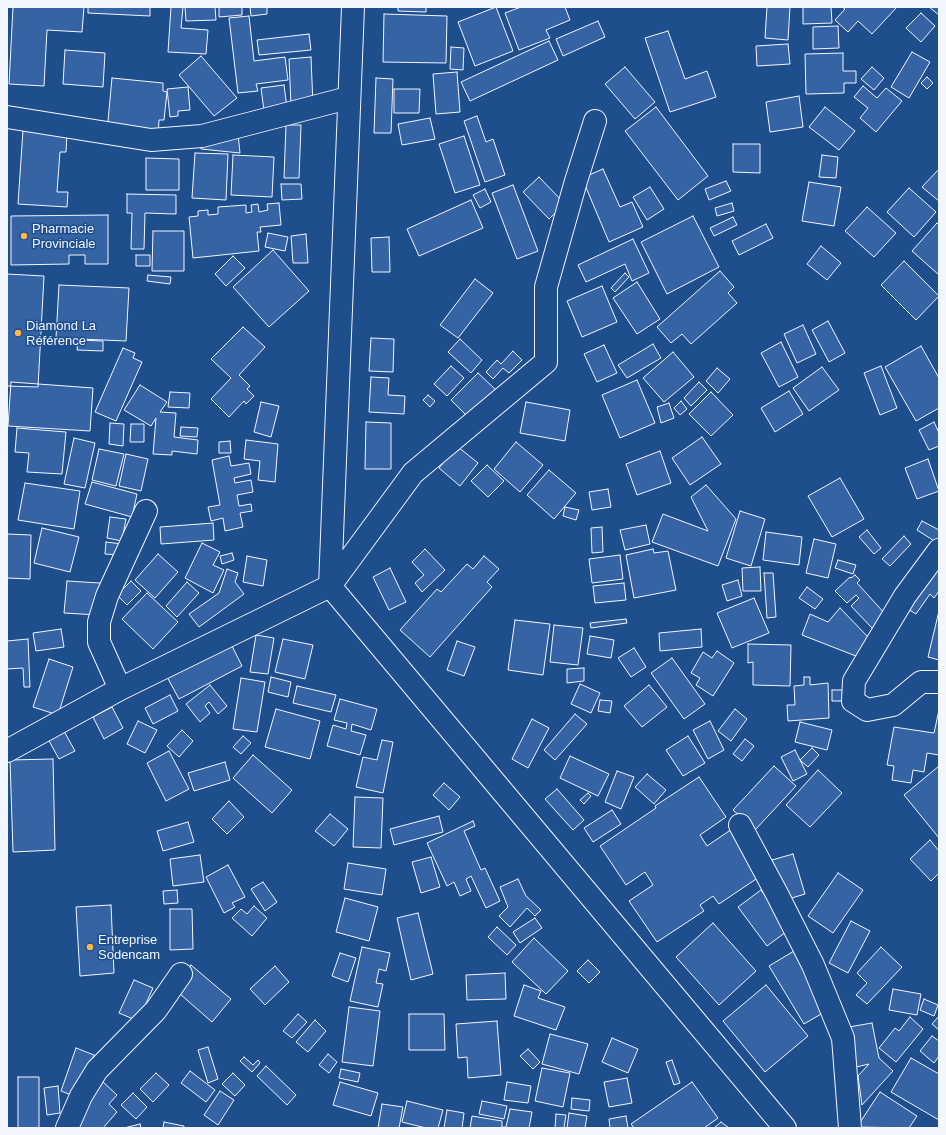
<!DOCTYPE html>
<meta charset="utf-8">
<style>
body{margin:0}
#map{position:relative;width:946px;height:1135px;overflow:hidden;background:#1f4e8c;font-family:Helvetica,sans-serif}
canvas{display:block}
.frame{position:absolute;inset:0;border:8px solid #f2f6ff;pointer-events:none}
</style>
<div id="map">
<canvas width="946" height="1135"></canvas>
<div class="frame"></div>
</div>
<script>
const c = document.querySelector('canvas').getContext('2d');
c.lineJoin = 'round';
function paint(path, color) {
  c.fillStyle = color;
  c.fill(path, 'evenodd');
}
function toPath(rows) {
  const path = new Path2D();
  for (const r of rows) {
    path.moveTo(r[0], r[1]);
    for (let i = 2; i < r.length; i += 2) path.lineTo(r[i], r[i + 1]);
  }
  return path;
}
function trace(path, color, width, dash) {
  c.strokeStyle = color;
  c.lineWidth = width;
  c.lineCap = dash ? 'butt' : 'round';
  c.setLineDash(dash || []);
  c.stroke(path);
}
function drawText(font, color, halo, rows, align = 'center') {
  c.font = font + ' Helvetica,sans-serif';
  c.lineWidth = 3;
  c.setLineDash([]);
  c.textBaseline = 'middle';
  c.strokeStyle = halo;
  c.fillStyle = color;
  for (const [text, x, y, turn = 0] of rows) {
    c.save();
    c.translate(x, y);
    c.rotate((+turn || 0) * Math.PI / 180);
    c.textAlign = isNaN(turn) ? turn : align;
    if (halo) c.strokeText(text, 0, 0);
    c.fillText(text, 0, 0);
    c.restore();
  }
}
const building = toPath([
 [13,7,84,7,82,32,47,30,44,86,9,84,13,7],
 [88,7,150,7,150,16,88,13,88,7],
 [171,7,183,7,181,28,208,30,206,54,168,52,171,7],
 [185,7,215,7,216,20,186,21,185,7],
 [219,7,242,7,242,15,219,17,219,7],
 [250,7,267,7,267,14,251,16,250,7],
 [398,7,426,7,426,12,398,11,398,7],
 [496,7,513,51,475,66,458,22,496,7],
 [521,7,565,7,570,20,546,30,550,38,519,50,505,13,521,7],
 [767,7,790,7,788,40,765,38,767,7],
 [803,7,831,7,832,23,803,24,803,7],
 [842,7,897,7,872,34,858,21,848,32,835,20,845,9,842,7],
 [929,7,939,7,939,15,929,7],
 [921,13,935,26,921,42,906,28,921,13],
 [384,14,447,16,446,63,383,62,384,14],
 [249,16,254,61,285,57,288,80,256,84,258,91,238,93,229,18,249,16],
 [598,21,605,37,563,56,556,39,598,21],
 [838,26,839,48,813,49,813,27,838,26],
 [668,31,685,79,707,71,716,97,670,112,645,38,668,31],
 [309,34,311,50,259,55,257,40,309,34],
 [549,41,558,60,470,101,461,82,549,41],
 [788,44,790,64,757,66,756,46,788,44],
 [451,47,464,48,463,70,450,69,451,47],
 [65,50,105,53,103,87,63,84,65,50],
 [912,52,930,62,909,98,891,87,912,52],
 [843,53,843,71,856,71,856,83,844,83,844,93,806,94,805,54,843,53],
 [201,56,237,98,214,116,179,75,201,56],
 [311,57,313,105,291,106,289,59,311,57],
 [625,67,655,102,635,119,605,84,625,67],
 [872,67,884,78,874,90,861,79,872,67],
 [457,72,460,112,436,114,433,74,457,72],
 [927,77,933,83,927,89,921,83,927,77],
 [112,78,163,83,163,91,167,92,164,120,159,120,158,136,107,132,112,78],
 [376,78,393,79,391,133,374,133,376,78],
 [284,85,287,108,264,111,261,88,284,85],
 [863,86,877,98,886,88,902,101,876,132,860,118,868,108,854,97,863,86],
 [188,87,190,110,178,111,178,116,170,117,167,89,188,87],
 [394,89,420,89,419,113,394,113,394,89],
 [799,96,803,127,770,132,766,102,799,96],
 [656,107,708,176,678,200,625,131,656,107],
 [825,107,855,131,839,150,809,127,825,107],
 [477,116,486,142,493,139,505,175,485,182,464,121,477,116],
 [430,118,435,139,402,145,398,124,430,118],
 [286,125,301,125,299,178,284,178,286,125],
 [23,130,67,133,66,152,60,152,57,192,68,192,67,207,18,204,23,130],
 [238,134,240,153,201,149,200,144,238,134],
 [464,136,480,185,455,193,439,144,464,136],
 [733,144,760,144,760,173,733,172,733,144],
 [195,153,228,154,226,200,192,198,195,153],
 [233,155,274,157,272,197,231,195,233,155],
 [822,155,838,157,836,178,819,177,822,155],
 [146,158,179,159,179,190,146,190,146,158],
 [603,169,620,207,632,202,643,227,609,242,582,178,603,169],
 [939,169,939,201,922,187,939,169],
 [539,177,565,204,549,219,523,192,539,177],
 [726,181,731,191,709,200,705,189,726,181],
 [809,182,841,187,834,226,802,221,809,182],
 [281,184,301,184,302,199,282,200,281,184],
 [513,185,538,251,517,259,492,193,513,185],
 [650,187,664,209,647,220,633,197,650,187],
 [909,188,936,212,914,237,887,212,909,188],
 [485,189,491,202,480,208,473,195,485,189],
 [127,194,176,195,176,214,145,213,144,249,131,249,132,213,127,213,127,194],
 [471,200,483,228,419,256,407,229,471,200],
 [279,203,281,225,260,227,261,232,257,232,259,251,193,258,189,217,198,216,198,211,208,210,208,215,218,214,218,207,246,205,246,213,252,212,251,205,258,204,259,212,268,210,267,204,279,203],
 [732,203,734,211,717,216,715,208,732,203],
 [867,207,896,233,874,257,845,231,867,207],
 [108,215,108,264,85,264,85,255,69,255,69,264,11,265,11,216,108,215],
 [693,216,719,267,667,294,641,242,693,216],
 [733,217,737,225,714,236,710,228,733,217],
 [937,223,939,225,939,275,912,251,937,223],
 [766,224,773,238,739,255,732,241,766,224],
 [153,231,184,231,184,271,152,271,153,231],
 [268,233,288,237,285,251,265,247,268,233],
 [306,234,308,263,293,263,291,236,306,234],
 [389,237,390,272,372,272,371,238,389,237],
 [633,239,649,273,632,281,625,264,586,282,578,265,633,239],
 [821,246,841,263,827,280,807,264,821,246],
 [273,250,309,291,269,327,233,287,273,250],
 [136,255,150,255,150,266,136,266,136,255],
 [233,256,245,268,226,286,215,274,233,256],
 [904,261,939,296,916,320,881,285,904,261],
 [720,271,734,287,728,293,737,303,691,344,682,334,671,343,657,327,720,271],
 [625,273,629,277,615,292,611,288,625,273],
 [7,274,44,276,38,387,7,386,7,274],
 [148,275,171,277,170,284,147,281,148,275],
 [475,279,493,293,458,338,440,325,475,279],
 [637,282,660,319,637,334,613,298,637,282],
 [59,285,129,288,126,341,56,338,59,285],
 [602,286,617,322,582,337,567,301,602,286],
 [828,321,845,353,829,362,812,330,828,321],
 [803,325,816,354,797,363,784,334,803,325],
 [243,327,265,347,239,375,250,386,247,389,254,396,246,404,244,401,229,417,211,399,231,378,211,359,243,327],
 [371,338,394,339,393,372,369,371,371,338],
 [460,339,482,360,471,373,448,352,460,339],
 [78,340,103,341,103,351,77,350,78,340],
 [781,342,798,377,779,387,761,353,781,342],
 [653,344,661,358,627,378,618,365,653,344],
 [604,345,617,373,597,382,584,354,604,345],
 [921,346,939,378,939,408,916,421,885,367,921,346],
 [123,348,135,353,133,358,142,362,116,421,95,412,123,348],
 [513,351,522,360,509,373,503,368,493,379,486,372,497,360,501,364,513,351],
 [673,352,694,377,664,402,643,378,673,352],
 [451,366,464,378,447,396,434,384,451,366],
 [881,366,897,408,880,415,864,373,881,366],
 [822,367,839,390,809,411,793,388,822,367],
 [717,368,730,379,718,393,706,381,717,368],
 [478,373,496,390,469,418,451,400,478,373],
 [371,377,389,378,388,395,405,396,404,414,369,412,371,377],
 [637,380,655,423,620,438,602,395,637,380],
 [11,382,93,388,90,431,8,426,11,382],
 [699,382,707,390,691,406,684,398,699,382],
 [140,385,167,402,160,412,176,413,174,437,198,440,197,454,172,451,172,455,153,454,156,418,151,426,124,410,140,385],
 [789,391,803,414,775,432,761,408,789,391],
 [170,392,190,393,189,408,168,407,170,392],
 [711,392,733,415,711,436,689,414,711,392],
 [428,395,435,401,430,407,423,400,428,395],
 [681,401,687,409,680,415,674,408,681,401],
 [261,402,279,406,271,437,254,432,261,402],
 [526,402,570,410,565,441,520,433,526,402],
 [669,403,674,418,661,423,657,407,669,403],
 [366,422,391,423,391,469,365,469,366,422],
 [934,422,939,433,939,446,929,450,919,430,934,422],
 [110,423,124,424,123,446,109,444,110,423],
 [131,424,144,424,144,442,130,442,131,424],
 [181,427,198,428,197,437,180,436,181,427],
 [17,428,66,432,62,474,27,472,29,453,15,452,17,428],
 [702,437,721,464,690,485,672,458,702,437],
 [74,438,95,443,85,488,64,484,74,438],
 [246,440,278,444,275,482,258,480,260,461,244,459,246,440],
 [230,441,231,453,219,453,219,442,230,441],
 [516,442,543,465,520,492,494,469,516,442],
 [457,446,478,463,460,486,439,468,457,446],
 [99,449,124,454,116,486,92,480,99,449],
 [660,451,671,483,637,495,626,464,660,451],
 [126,454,148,459,141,491,119,486,126,454],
 [229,456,231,466,249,463,251,474,234,478,235,483,251,480,253,492,237,495,239,506,251,504,252,511,240,513,243,527,225,531,223,518,211,521,208,507,220,505,212,460,229,456],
 [928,459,939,491,917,499,905,468,928,459],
 [487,465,504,481,488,497,471,481,487,465],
 [549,470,576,493,554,519,527,495,549,470],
 [840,478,864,519,832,537,808,496,840,478],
 [92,482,137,494,132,517,85,504,92,482],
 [25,483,80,491,74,529,18,520,25,483],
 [706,485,736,519,718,566,652,542,663,514,708,531,691,497,706,485],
 [608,489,611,507,592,510,589,492,608,489],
 [565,507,579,510,576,520,563,516,565,507],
 [740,511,765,519,751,566,726,558,740,511],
 [110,517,126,519,122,541,107,538,110,517],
 [922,521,939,530,939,537,936,542,917,530,922,521],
 [213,523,214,540,161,544,160,527,213,523],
 [646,525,650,544,625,550,620,530,646,525],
 [602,527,603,552,592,553,591,528,602,527],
 [42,528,79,537,70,572,34,563,42,528],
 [867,530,881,548,874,554,859,537,867,530],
 [766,532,802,537,799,565,763,560,766,532],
 [7,534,31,535,30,579,7,578,7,534],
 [904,536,911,544,890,566,882,559,904,536],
 [814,539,836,544,828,578,806,573,814,539],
 [106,542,122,544,121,555,105,554,106,542],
 [202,543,220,552,213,565,224,570,213,593,185,578,202,543],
 [425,549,445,570,422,592,415,583,424,575,412,562,425,549],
 [653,549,654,553,668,551,676,590,634,598,626,555,653,549],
 [232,553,234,560,222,564,220,556,232,553],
 [158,554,178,572,155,598,135,580,158,554],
 [620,555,623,579,592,583,589,559,620,555],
 [247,556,267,560,263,586,243,582,247,556],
 [484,556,499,569,487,582,492,587,430,657,400,630,437,589,441,592,467,564,473,569,484,556],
 [838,560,856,565,853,574,835,568,838,560],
 [939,560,939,591,934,598,930,594,916,614,906,608,939,560],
 [760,567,761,591,743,591,742,568,760,567],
 [390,568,406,602,389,610,373,577,390,568],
 [227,569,238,573,235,582,244,594,199,627,189,614,219,593,227,569],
 [764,573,773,573,776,617,767,618,764,573],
 [855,575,860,580,857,583,887,616,873,629,851,606,859,598,856,595,847,603,835,591,850,577,851,578,855,575],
 [738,580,742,596,727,601,722,585,738,580],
 [67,581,100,583,98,615,64,613,67,581],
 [131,581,141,591,127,605,117,595,131,581],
 [187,582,199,593,177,617,166,606,187,582],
 [624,583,626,600,595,603,593,586,624,583],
 [807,587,823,599,815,609,799,598,807,587],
 [147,593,178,622,153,649,122,619,147,593],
 [754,598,769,633,732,648,717,613,754,598],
 [840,608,868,637,861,658,802,635,810,614,828,622,840,608],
 [939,611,939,660,928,657,939,611],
 [626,619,627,623,591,628,590,623,626,619],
 [515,620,550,624,543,675,508,670,515,620],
 [554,625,583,628,578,665,550,662,554,625],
 [61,629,64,647,36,651,33,633,61,629],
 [701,629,702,647,660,651,659,633,701,629],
 [256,635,274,638,268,674,250,672,256,635],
 [590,636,614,640,611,658,587,654,590,636],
 [28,639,30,687,24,687,23,668,7,669,7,641,28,639],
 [283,639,313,645,305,679,275,672,283,639],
 [457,641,475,647,464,676,447,670,457,641],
 [230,642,242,666,179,699,166,675,230,642],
 [748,644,791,645,790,686,753,685,753,662,748,663,748,644],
 [634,648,646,667,631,677,618,658,634,648],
 [717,651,734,663,713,696,696,685,700,678,691,673,703,652,712,658,717,651],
 [672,658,705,704,684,719,651,673,672,658],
 [49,659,73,667,58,715,33,707,49,659],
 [584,668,584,681,567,683,567,669,584,668],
 [271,677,291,682,288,697,268,692,271,677],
 [804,677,810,677,810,685,828,683,829,718,788,721,787,705,795,705,794,686,804,685,804,677],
 [241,678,265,682,257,732,233,729,241,678],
 [580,684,600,693,591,713,571,704,580,684],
 [210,685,227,706,218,714,209,702,205,706,210,713,200,722,186,704,210,685],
 [649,685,667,707,642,727,624,706,649,685],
 [297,686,336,695,331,712,293,703,297,686],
 [832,690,843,690,843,701,832,701,832,690],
 [170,695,178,711,153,724,145,708,170,695],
 [340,699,377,709,371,730,352,724,351,731,366,735,360,755,327,746,333,725,346,729,347,723,334,720,340,699],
 [600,700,612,701,610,713,598,711,600,700],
 [112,707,123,728,104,739,93,717,112,707],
 [276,709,320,721,310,759,265,747,276,709],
 [735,709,747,719,731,741,718,731,735,709],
 [939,710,939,755,927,753,924,772,913,770,911,783,892,780,894,766,887,765,894,727,934,733,939,710],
 [575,714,587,724,555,760,544,750,575,714],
 [532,719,549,728,528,768,512,759,532,719],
 [138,721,157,730,145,753,127,744,138,721],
 [710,721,724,750,708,759,693,730,710,721],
 [800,722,832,730,827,750,795,742,800,722],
 [182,730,193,741,179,757,167,746,182,730],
 [64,731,75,751,59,759,48,739,64,731],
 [243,736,251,743,241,754,233,747,243,736],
 [688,736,705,763,683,776,666,750,688,736],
 [745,739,754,746,742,761,733,754,745,739],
 [382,740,393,742,383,793,356,787,363,757,377,760,382,740],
 [812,748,819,755,808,767,800,760,812,748],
 [795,750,807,774,793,781,781,757,795,750],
 [169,751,189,789,166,801,147,763,169,751],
 [253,755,292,790,272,813,233,778,253,755],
 [570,756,609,774,598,796,560,778,570,756],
 [53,759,55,850,13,852,10,760,53,759],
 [225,762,230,780,194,791,188,773,225,762],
 [774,766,796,786,755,830,733,810,774,766],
 [939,766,939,838,904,795,939,766],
 [818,770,842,793,810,827,786,805,818,770],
 [617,771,634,777,621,809,605,802,617,771],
 [647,774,666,790,654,804,635,787,647,774],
 [699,777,726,817,700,835,707,846,732,829,762,875,719,904,713,896,700,905,704,911,657,942,629,901,653,885,645,872,626,885,600,846,656,808,655,806,699,777],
 [444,783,460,797,449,810,433,795,444,783],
 [557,789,584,820,573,830,545,799,557,789],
 [588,793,591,796,584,804,580,800,588,793],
 [355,797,383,798,381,848,353,847,355,797],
 [229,801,244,817,227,834,212,819,229,801],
 [612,810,621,824,593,842,584,828,612,810],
 [330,814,348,829,334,846,315,831,330,814],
 [439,816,443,832,394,845,390,829,439,816],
 [473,821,475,826,464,831,481,870,485,868,500,901,486,908,471,876,466,879,471,891,460,896,454,882,447,886,427,843,473,821],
 [188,822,194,842,163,851,157,831,188,822],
 [930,840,939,851,939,873,931,881,910,859,930,840],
 [793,854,805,894,785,900,772,860,793,854],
 [200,855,204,882,173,886,170,859,200,855],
 [431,857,440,887,421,893,412,862,431,857],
 [348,863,386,869,382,895,344,889,348,863],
 [228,865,245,897,232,903,235,907,224,913,206,877,228,865],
 [838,873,863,890,833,933,808,916,838,873],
 [518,879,526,896,541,910,535,916,527,908,510,927,499,916,508,907,500,887,518,879],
 [263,882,277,902,265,911,251,889,263,882],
 [177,890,178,903,164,904,163,891,177,890],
 [761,890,790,929,767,946,738,907,761,890],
 [345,898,378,907,369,941,336,932,345,898],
 [111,905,114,973,80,976,76,907,111,905],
 [254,906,267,918,252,936,232,918,241,909,247,914,254,906],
 [170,909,192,909,193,949,170,950,170,909],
 [418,913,433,974,411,980,397,918,418,913],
 [535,918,542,928,520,943,513,932,535,918],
 [851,921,870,931,848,973,829,963,851,921],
 [713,923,756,971,719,1005,676,957,713,923],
 [497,927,516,945,507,955,488,937,497,927],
 [534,938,568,971,546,994,512,962,534,938],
 [362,947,390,953,386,971,379,969,376,983,383,984,378,1007,350,1001,362,947],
 [881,947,902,967,867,1004,856,995,867,983,857,973,881,947],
 [794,951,828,1010,804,1024,769,966,794,951],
 [340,953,356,958,348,982,332,976,340,953],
 [588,960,600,972,589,983,577,971,588,960],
 [191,965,231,999,212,1022,172,987,191,965],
 [275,966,289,982,265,1005,250,989,275,966],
 [505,973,506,999,467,1000,466,975,505,973],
 [134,980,153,988,138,1021,119,1013,134,980],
 [524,985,541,991,538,998,565,1007,556,1030,514,1016,524,985],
 [766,985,808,1036,765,1072,723,1021,766,985],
 [893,989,921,994,917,1015,889,1010,893,989],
 [924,999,938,1005,934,1016,920,1010,924,999],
 [349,1007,380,1011,373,1066,342,1062,349,1007],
 [298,1014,307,1022,292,1038,283,1031,298,1014],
 [409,1014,444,1014,445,1050,409,1050,409,1014],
 [939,1016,939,1030,932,1024,939,1016],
 [910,1017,923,1029,896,1062,879,1048,895,1028,899,1031,910,1017],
 [315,1020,326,1031,308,1052,296,1042,315,1020],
 [497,1021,501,1075,468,1078,467,1057,458,1058,456,1024,497,1021],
 [872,1023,879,1058,893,1071,862,1105,858,1076,869,1064,856,1067,849,1027,872,1023],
 [550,1034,588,1044,579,1074,542,1064,550,1034],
 [932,1036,939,1041,939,1056,934,1063,920,1051,932,1036],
 [612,1038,638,1049,628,1073,602,1062,612,1038],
 [208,1047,218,1079,208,1083,198,1050,208,1047],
 [76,1048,94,1055,79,1098,61,1091,76,1048],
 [528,1049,540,1062,533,1069,520,1056,528,1049],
 [328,1054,337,1062,329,1073,319,1065,328,1054],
 [244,1057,253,1065,258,1060,260,1063,252,1072,240,1061,244,1057],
 [911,1058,939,1074,939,1120,891,1092,911,1058],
 [672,1060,680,1083,674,1085,666,1062,672,1060],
 [266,1066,296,1095,287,1105,257,1076,266,1066],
 [542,1068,570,1073,563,1107,535,1101,542,1068],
 [341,1069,360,1073,358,1082,339,1078,341,1069],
 [190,1071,215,1090,206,1102,181,1083,190,1071],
 [156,1073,169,1085,153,1102,140,1089,156,1073],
 [233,1073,245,1085,235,1096,222,1084,233,1073],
 [18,1077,39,1077,39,1128,18,1128,18,1077],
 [627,1078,632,1103,609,1107,604,1082,627,1078],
 [102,1081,117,1095,109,1104,117,1112,103,1128,80,1128,71,1119,102,1081],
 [340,1082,378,1093,371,1116,333,1105,340,1082],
 [507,1082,531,1086,528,1103,504,1100,507,1082],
 [692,1082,718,1118,704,1128,634,1128,631,1124,692,1082],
 [58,1086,60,1113,47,1115,44,1088,58,1086],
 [220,1091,234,1100,218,1125,204,1115,220,1091],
 [880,1092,917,1116,909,1128,857,1127,880,1092],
 [133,1093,147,1107,136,1119,121,1105,133,1093],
 [572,1098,590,1100,589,1111,571,1109,572,1098],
 [407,1101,443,1110,438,1128,426,1128,402,1122,407,1101],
 [482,1101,507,1106,504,1119,479,1114,482,1101],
 [382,1104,403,1107,399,1128,378,1128,382,1104],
 [510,1109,532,1112,529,1128,470,1128,472,1116,502,1121,502,1127,506,1127,510,1109],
 [447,1110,464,1113,462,1128,444,1128,447,1110],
 [569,1113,587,1116,585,1128,567,1128,569,1113],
 [556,1114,566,1115,564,1128,555,1128,556,1114],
 [626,1116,628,1128,610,1128,609,1119,626,1116],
 [164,1122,184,1126,184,1128,163,1128,164,1122],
 [721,1122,729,1128,714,1128,721,1122],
 [140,1124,141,1128,124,1128,140,1124]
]);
const minor = toPath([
 [353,7,330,586,785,1128],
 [7,117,151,140,202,136,348,98],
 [939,550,905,596,854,681,853,701,867,710,893,705,921,682,939,682],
 [120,689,99,642,99,622,107,596,146,511],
 [7,751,120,689,330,586,413,473,546,362,546,287,576,181,595,121],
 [740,825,777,894,813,965,843,1038,850,1128],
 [67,1128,81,1096,97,1070,156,1010,181,974]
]);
const markers = [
 [24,236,4,"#ffb74d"],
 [18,333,4,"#ffb74d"],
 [90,947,4,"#ffb74d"]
];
const poiNames = [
 ["Pharmacie",32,229],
 ["Provinciale",32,244],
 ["Diamond La",26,326],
 ["Référence",26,341],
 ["Entreprise",98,940],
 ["Sodencam",98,955]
];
paint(building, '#3563a3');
trace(building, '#f2f6ff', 1);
trace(minor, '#f2f6ff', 24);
trace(minor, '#1f4e8c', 22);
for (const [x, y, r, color] of markers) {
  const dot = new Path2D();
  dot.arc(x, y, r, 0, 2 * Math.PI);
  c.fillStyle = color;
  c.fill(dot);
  trace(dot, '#1f4e8c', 1.5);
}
drawText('13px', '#f2f6ff', '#1f4e8c', poiNames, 'left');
</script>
